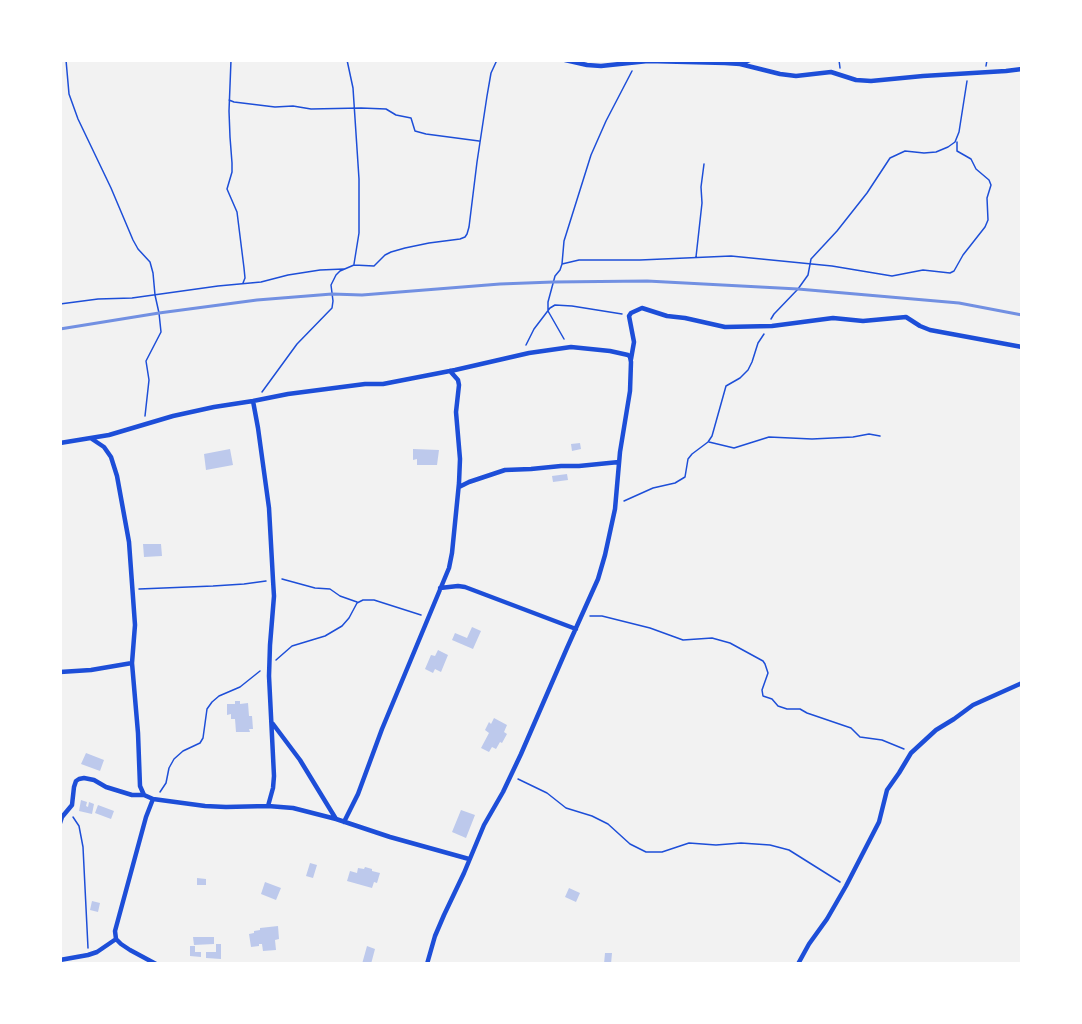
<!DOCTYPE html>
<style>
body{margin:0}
#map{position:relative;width:1082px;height:1024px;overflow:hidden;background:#f2f2f2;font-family:Ubuntu,sans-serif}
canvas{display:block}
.frame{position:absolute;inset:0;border:62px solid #fff;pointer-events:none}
</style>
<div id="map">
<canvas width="1082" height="1024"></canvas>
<div class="frame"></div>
</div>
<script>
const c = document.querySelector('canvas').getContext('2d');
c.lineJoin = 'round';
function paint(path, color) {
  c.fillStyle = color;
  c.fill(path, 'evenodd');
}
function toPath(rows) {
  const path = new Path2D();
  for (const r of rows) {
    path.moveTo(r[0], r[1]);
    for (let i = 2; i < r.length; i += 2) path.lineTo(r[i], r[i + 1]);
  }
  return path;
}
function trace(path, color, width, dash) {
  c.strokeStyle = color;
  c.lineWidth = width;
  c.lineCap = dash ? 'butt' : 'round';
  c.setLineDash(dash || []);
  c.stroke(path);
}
const building = toPath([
 [580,443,581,449,572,451,571,444],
 [230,449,233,465,206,470,204,454],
 [413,449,439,450,437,465,417,465,417,459,413,460],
 [567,474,568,480,553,482,552,476],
 [143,544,161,544,162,556,144,557],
 [472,627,481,631,473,649,452,640,455,633,467,638],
 [438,650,448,655,441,672,435,669,433,673,425,669,431,655,435,656],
 [235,701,240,701,240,704,248,703,249,716,252,716,253,729,249,729,250,732,236,732,235,719,231,719,231,714,227,715,227,704,235,704],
 [494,718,507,725,504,732,507,734,502,743,500,742,496,749,492,747,489,752,481,748,489,733,485,730,489,722,491,724],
 [86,753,104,760,100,771,81,764],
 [81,800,87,802,86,806,88,807,89,802,94,804,92,814,79,811],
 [98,805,114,811,111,819,95,813],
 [461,810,475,815,466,838,452,832],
 [310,863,317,865,313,878,306,876],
 [365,867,372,869,372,871,380,873,377,883,374,882,372,888,347,881,350,871,357,873,358,868,364,869],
 [197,878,206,879,206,885,197,885],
 [265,882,281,888,276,900,261,894],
 [569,888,580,893,576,902,565,897],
 [92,901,100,903,98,912,90,910],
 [278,926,279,939,275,940,276,950,263,951,262,944,259,944,259,946,251,947,249,934,254,933,254,931,260,930,260,928],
 [193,937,214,937,214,944,194,945],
 [216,944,221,944,221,959,206,958,206,952,216,952],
 [190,946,195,946,195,952,201,952,201,957,190,956],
 [367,946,375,949,371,964,362,964],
 [605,953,612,953,611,964,604,964]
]);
const path = toPath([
 [66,60,69,94,78,119,111,188,133,240,138,249,150,262,153,273,155,295,159,313,161,332,146,361,149,380,145,416],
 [231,60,229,111,230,137,232,163,232,172,227,189,237,212,244,268,245,278,243,283],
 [347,60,353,88,359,179,359,233,354,264],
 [839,60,840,68],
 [986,66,987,60],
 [229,100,234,102,275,107,293,106,311,109,361,108,386,109,396,115,411,118,415,131,426,134,479,141],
 [696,257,702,203,701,187,704,164],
 [562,264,579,260,640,260,731,256,832,266,892,276,923,270,950,273,954,271,963,255,985,227,988,220,987,198,991,185,989,180,976,169,971,159,957,151,957,142],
 [60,304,98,299,132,298,218,286,261,282,288,275,320,270,344,269],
 [771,319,774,314,798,289,808,275,811,259,837,231,867,193,890,158,905,151,924,153,936,152,948,147,955,142,959,132,967,81],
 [564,339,548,311,548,302,555,276,560,270,562,264,564,241,591,155,606,121,632,71],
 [526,345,534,329,550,308,555,305,572,306,622,314],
 [262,392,297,344,332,308,333,301,331,285,336,275,340,271,354,265,374,266,385,255,391,252,405,248,429,243,460,239,465,237,467,234,469,227,477,162,487,96,491,73,497,60],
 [709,442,734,448,769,437,812,439,853,437,869,434,880,436],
 [624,501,653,488,675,483,685,477,688,459,692,454,708,442,712,436,726,386,740,378,748,370,752,362,758,343,764,334],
 [282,579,315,588,330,589,340,596,357,602],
 [139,589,213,586,244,584,266,581],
 [590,616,602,616,650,628,683,640,712,638,730,643,763,661,765,664,768,673,762,690,763,696,772,699,778,706,787,709,800,709,807,713,851,728,860,737,882,740,904,749],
 [276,660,292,646,325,636,342,626,349,618,357,603,363,600,374,600,421,615],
 [518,779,547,793,566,808,592,816,608,824,630,844,646,852,662,852,689,843,716,845,741,843,770,845,789,850,840,882],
 [160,792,166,783,169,768,174,759,183,751,200,743,203,738,207,709,212,702,219,696,240,687,260,671],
 [73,817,79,826,83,847,88,948]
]);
const minor = toPath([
 [565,60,587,65,601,66,648,61,725,63,740,64,780,74,796,76,831,72,856,80,871,81,923,76,1006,71,1022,69],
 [740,64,750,60],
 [631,359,634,342,629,316,631,313,642,308,667,316,685,318,725,327,772,326,833,318,863,321,906,317,920,326,930,330,1022,347],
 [253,401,258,428,269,508,273,580,274,596,270,645,269,676,274,776,273,788,268,806],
 [92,439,104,447,111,457,117,476,129,542,135,625,132,663,138,733,140,786,144,795,153,799,205,806,226,807,268,806,293,808,336,819,390,837,469,859],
 [60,443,109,435,173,416,214,407,253,401,288,394,365,384,383,384,455,370,529,353,571,347,610,351,628,355,630,357,631,362,630,391,620,452,615,509,605,555,598,579,567,648,521,754,503,792,484,825,464,873,444,915,435,936,427,964],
 [459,487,469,482,505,470,531,469,561,466,579,466,619,462],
 [440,588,458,586,465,587,576,629],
 [60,672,91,670,132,663],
 [273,724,300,760,336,819],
 [153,799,146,817,115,931,116,939,121,944,130,950,156,964],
 [344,822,358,794,382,729,449,568,452,553,459,483,460,459,456,412,459,385,458,380,450,371],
 [60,823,62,817,72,805,74,787,76,781,79,779,84,778,94,780,106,787,132,795,144,795],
 [60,960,88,955,97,952,116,939],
 [798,964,809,944,827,919,846,886,879,822,887,790,899,773,911,753,936,730,954,719,973,705,1022,683]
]);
const rail = toPath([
 [60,329,159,313,257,300,332,294,362,295,500,284,553,282,647,281,798,289,959,303,1022,315]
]);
paint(building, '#bdc9ec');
trace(path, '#1d4ed8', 1.5);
trace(minor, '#1d4ed8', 4.5);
trace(rail, '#7290e2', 3);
</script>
